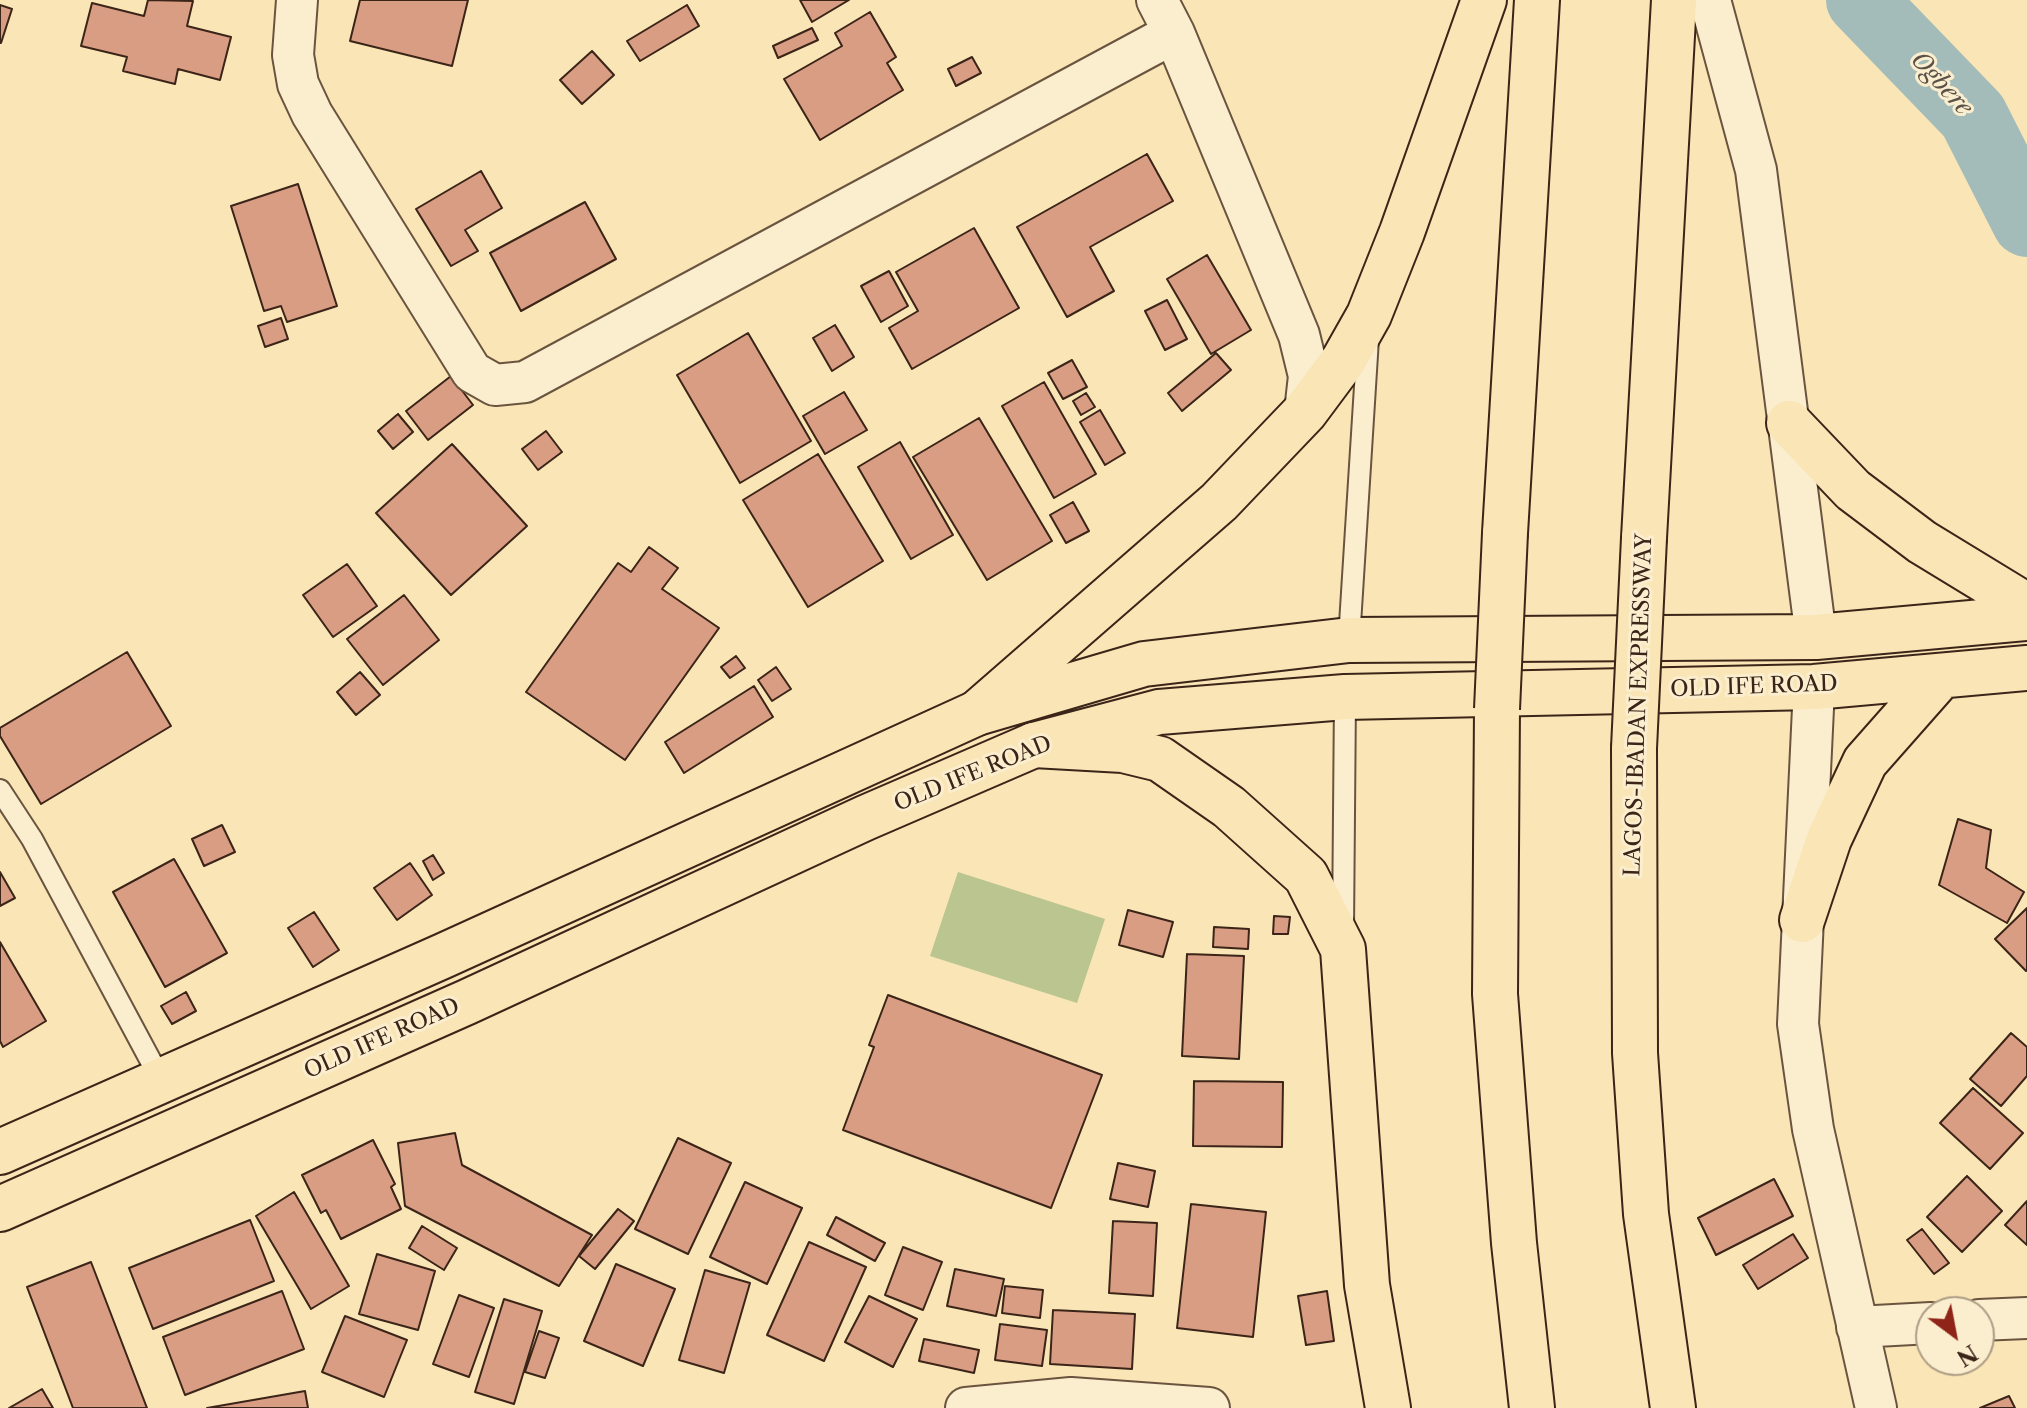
<!DOCTYPE html>
<style>
body{margin:0}
#map{position:relative;width:2027px;height:1408px;overflow:hidden;background:#f9e5b5;font-family:"Libre Caslon Text",serif}
canvas{display:block}
.north{position:absolute;left:1915px;top:1296px;width:80px;height:80px;box-sizing:border-box;background:#fbeecf;border:2px solid #ae9d86;border-radius:50%;rotate:148deg;font-size:22px;font-weight:700;line-height:32px;text-align:center;color:#3b2418}
.north::after{content:'';display:block;margin:auto;width:28px;height:36px;background:#8f2418;clip-path:polygon(50% 0,100% 100%,50% 72%,0 100%)}
</style>
<div id="map">
<canvas width="2027" height="1408"></canvas>
<div class="north">N</div>
</div>
<script>
const c = document.querySelector('canvas').getContext('2d');
c.lineJoin = 'round';
function paint(path, color) {
  c.fillStyle = color;
  c.fill(path, 'evenodd');
}
function toPath(rows) {
  const path = new Path2D();
  for (const r of rows) {
    path.moveTo(r[0], r[1]);
    for (let i = 2; i < r.length; i += 2) path.lineTo(r[i], r[i + 1]);
  }
  return path;
}
function trace(path, color, width, dash) {
  c.strokeStyle = color;
  c.lineWidth = width;
  c.lineCap = dash ? 'butt' : 'round';
  c.setLineDash(dash || []);
  c.stroke(path);
}
function drawText(font, color, halo, rows, align = 'center') {
  c.font = font + ' "Libre Caslon Text",serif';
  c.lineWidth = 6;
  c.setLineDash([]);
  c.textBaseline = 'middle';
  c.strokeStyle = halo;
  c.fillStyle = color;
  for (const [text, x, y, turn = 0] of rows) {
    c.save();
    c.translate(x, y);
    c.rotate((+turn || 0) * Math.PI / 180);
    c.textAlign = isNaN(turn) ? turn : align;
    if (halo) c.strokeText(text, 0, 0);
    c.fillText(text, 0, 0);
    c.restore();
  }
}
const green = toPath([
 [958,872,1105,919,1077,1003,930,956]
]);
const river = toPath([
 [1861,0,1973,116,2027,222]
]);
const building = toPath([
 [148,0,193,1,187,26,231,37,220,80,178,69,175,84,123,71,127,57,81,46,92,3,144,16,148,0],
 [360,0,468,0,452,66,350,41,360,0],
 [800,0,849,0,812,22,800,0],
 [0,5,12,9,1,43,0,43,0,5],
 [687,5,699,26,640,61,627,41,687,5],
 [870,12,896,57,887,63,903,90,820,140,784,79,842,46,835,33,870,12],
 [812,28,818,40,778,58,773,46,812,28],
 [592,51,614,75,582,104,560,80,592,51],
 [972,57,981,73,956,86,948,69,972,57],
 [1147,154,1173,201,1090,247,1114,291,1067,317,1017,227,1147,154],
 [481,171,502,208,465,230,478,251,451,266,416,209,481,171],
 [298,184,337,306,287,322,281,306,264,311,231,206,298,184],
 [585,202,616,259,521,311,490,253,585,202],
 [974,228,1019,308,912,369,889,328,918,311,896,272,974,228],
 [1207,255,1251,330,1211,354,1167,279,1207,255],
 [889,271,908,306,881,322,861,286,889,271],
 [1167,300,1187,339,1165,350,1145,311,1167,300],
 [281,318,288,339,265,347,258,326,281,318],
 [835,325,854,357,832,371,813,338,835,325],
 [748,333,811,441,740,483,677,375,748,333],
 [1216,353,1231,370,1182,411,1168,393,1216,353],
 [1072,360,1087,387,1063,399,1048,373,1072,360],
 [451,376,473,405,428,440,406,411,451,376],
 [1044,382,1096,474,1054,498,1002,406,1044,382],
 [844,392,867,430,825,454,803,416,844,392],
 [1086,393,1095,407,1081,415,1073,401,1086,393],
 [1100,410,1125,453,1105,465,1080,422,1100,410],
 [398,414,413,432,393,449,378,431,398,414],
 [979,418,1052,541,987,580,913,457,979,418],
 [546,431,562,452,538,470,522,449,546,431],
 [900,442,953,535,911,559,858,467,900,442],
 [452,444,527,526,451,595,376,513,452,444],
 [818,454,883,561,808,607,743,500,818,454],
 [1073,502,1089,531,1066,543,1050,515,1073,502],
 [649,547,678,568,662,589,719,628,625,760,526,692,618,563,631,572,649,547],
 [347,564,377,606,333,637,303,595,347,564],
 [404,595,439,640,383,685,347,639,404,595],
 [127,652,171,726,41,804,0,736,0,728,127,652],
 [736,656,745,668,730,678,721,667,736,656],
 [776,667,791,689,772,701,758,680,776,667],
 [360,672,380,695,356,715,337,692,360,672],
 [754,686,773,717,684,773,665,742,754,686],
 [1958,819,1991,830,1986,868,2024,892,2007,923,1939,885,1958,819],
 [222,825,235,852,204,866,192,839,222,825],
 [433,855,444,873,433,880,423,861,433,855],
 [174,859,227,953,165,987,113,892,174,859],
 [410,863,432,895,397,920,374,888,410,863],
 [0,872,15,898,0,906,0,872],
 [2027,908,2027,970,2026,971,1995,939,2027,908],
 [1128,910,1173,922,1163,957,1119,945,1128,910],
 [314,912,339,950,313,967,288,928,314,912],
 [1274,916,1290,917,1288,934,1273,934,1274,916],
 [1214,927,1249,929,1248,949,1213,947,1214,927],
 [0,942,46,1021,3,1047,0,1041,0,942],
 [1187,954,1244,956,1239,1059,1182,1056,1187,954],
 [186,992,196,1011,172,1024,161,1006,186,992],
 [888,995,1102,1075,1051,1208,843,1130,874,1047,869,1045,888,995],
 [2011,1033,2027,1047,2027,1076,2001,1106,1970,1079,2011,1033],
 [1194,1081,1283,1082,1282,1147,1193,1146,1194,1081],
 [1973,1088,2023,1133,1990,1169,1940,1123,1973,1088],
 [455,1133,462,1165,592,1235,559,1286,405,1206,398,1143,455,1133],
 [678,1138,731,1163,688,1254,635,1229,678,1138],
 [373,1140,395,1184,391,1187,401,1209,341,1239,326,1210,321,1213,302,1175,373,1140],
 [1118,1163,1155,1171,1148,1207,1110,1199,1118,1163],
 [1967,1176,2002,1211,1962,1252,1927,1217,1967,1176],
 [1774,1179,1793,1216,1716,1255,1698,1218,1774,1179],
 [745,1182,802,1208,767,1284,710,1257,745,1182],
 [294,1192,349,1286,311,1309,256,1216,294,1192],
 [2027,1201,2027,1245,2005,1225,2027,1201],
 [1191,1204,1266,1212,1253,1337,1177,1328,1191,1204],
 [618,1209,634,1221,595,1269,579,1256,618,1209],
 [836,1217,885,1243,875,1261,827,1235,836,1217],
 [250,1220,274,1281,153,1329,129,1268,250,1220],
 [1113,1221,1157,1223,1153,1296,1109,1293,1113,1221],
 [422,1226,457,1248,444,1270,409,1248,422,1226],
 [1922,1229,1949,1263,1934,1274,1907,1240,1922,1229],
 [1793,1234,1808,1258,1758,1289,1743,1265,1793,1234],
 [809,1242,866,1267,824,1361,767,1335,809,1242],
 [903,1247,942,1262,923,1310,885,1295,903,1247],
 [377,1254,435,1271,418,1330,359,1314,377,1254],
 [91,1262,147,1408,73,1408,27,1287,91,1262],
 [616,1264,675,1289,643,1366,584,1341,616,1264],
 [955,1269,1004,1279,996,1316,947,1306,955,1269],
 [705,1270,750,1283,724,1373,679,1360,705,1270],
 [1005,1286,1043,1290,1040,1318,1002,1313,1005,1286],
 [282,1291,304,1349,185,1395,163,1337,282,1291],
 [1327,1291,1334,1341,1306,1345,1298,1296,1327,1291],
 [459,1295,494,1308,469,1377,433,1364,459,1295],
 [869,1296,917,1319,893,1367,845,1342,869,1296],
 [504,1299,542,1311,514,1404,475,1392,504,1299],
 [1053,1310,1135,1314,1132,1369,1050,1364,1053,1310],
 [345,1316,407,1340,384,1397,322,1372,345,1316],
 [1000,1324,1047,1330,1042,1366,995,1360,1000,1324],
 [539,1331,559,1338,545,1378,525,1372,539,1331],
 [924,1339,979,1350,974,1373,919,1361,924,1339],
 [42,1389,53,1408,9,1408,42,1389],
 [305,1391,308,1408,207,1408,305,1391],
 [2009,1396,2015,1408,1980,1408,2009,1396]
]);
const service = toPath([
 [1349,640,1368,339],
 [0,790,32,839,161,1080],
 [1343,929,1345,697]
]);
const minor = toPath([
 [297,0,293,55,298,84,312,114,472,372,495,385,525,382,1174,33],
 [1157,0,1174,33,1299,335,1309,376,1305,412],
 [1710,0,1756,170,1816,637],
 [1814,687,1798,1024,1813,1129,1876,1408],
 [1979,1320,2027,1318],
 [1857,1327,1931,1323],
 [966,1408,1071,1398,1209,1408]
]);
const primary = toPath([
 [1789,423,1853,490,1922,542,2027,606],
 [1802,920,1829,839,1865,762,1940,677],
 [0,1152,443,956,977,713,1144,664,1349,640,1816,637,2027,618],
 [0,1209,467,1002,865,818,1034,745,1159,712,1345,697,1814,687,2027,668]
]);
const motorway = toPath([
 [1505,533,1537,0],
 [1644,538,1674,0],
 [1497,709,1495,994,1514,1243,1532,1408],
 [977,713,1219,502,1305,412,1343,361,1369,315,1402,232,1484,0],
 [1034,745,1123,750,1160,759,1229,807,1306,876,1343,949,1367,1285,1388,1408],
 [1634,748,1635,1053,1646,1214,1673,1408]
]);
const motorwayBridge = toPath([
 [1497,709,1505,533],
 [1634,748,1644,538]
]);
const streetNames = [
 ["OLD IFE ROAD",1754,687,-2],
 ["LAGOS-IBADAN EXPRESSWAY",1639,705,-88],
 ["OLD IFE ROAD",973,774,-22],
 ["OLD IFE ROAD",382,1039,-24]
];
const waterNames = [
 ["Ogbere",1941,84,47]
];
paint(green, '#bac590');
trace(river, '#a3bcb9', 70);
paint(building, '#d99d83');
trace(building, '#3b2418', 2);
trace(service, '#6a543f', 24);
trace(minor, '#6a543f', 44);
trace(primary, '#3b2418', 48);
trace(motorway, '#3b2418', 48);
trace(service, '#fbeecf', 20);
trace(minor, '#fbeecf', 40);
trace(primary, '#f9e5b5', 44);
trace(motorway, '#f9e5b5', 44);
trace(motorwayBridge, '#3b2418', 48, []);
trace(motorwayBridge, '#f9e5b5', 44);
drawText('22px', '#3b2418', '#fbeecf', streetNames);
drawText('italic 24px', '#5a5248', '#fbeecf', waterNames);
</script>
